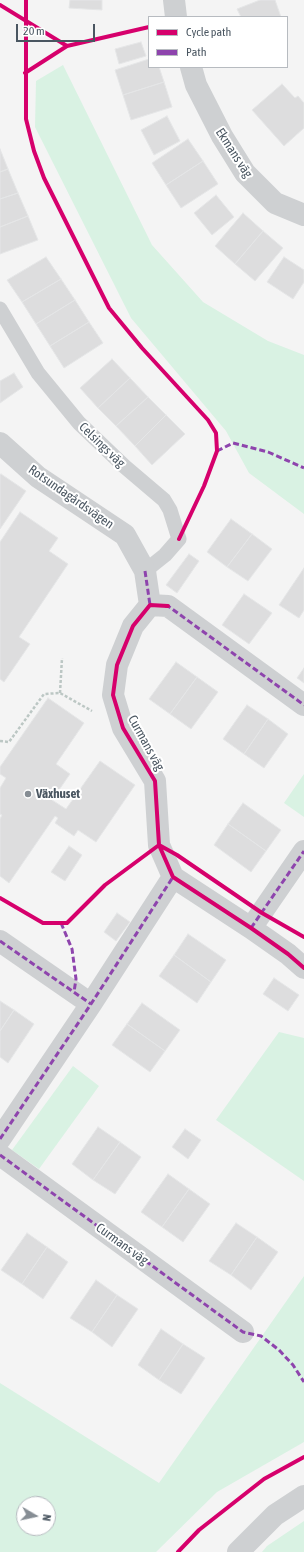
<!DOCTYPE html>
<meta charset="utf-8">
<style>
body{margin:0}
#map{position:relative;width:304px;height:1552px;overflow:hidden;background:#f4f4f4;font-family:"Asap Condensed",sans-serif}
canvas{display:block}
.legend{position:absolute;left:148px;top:16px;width:140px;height:52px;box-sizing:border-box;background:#fff;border:1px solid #b7bbc0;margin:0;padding:5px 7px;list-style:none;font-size:12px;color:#4a5661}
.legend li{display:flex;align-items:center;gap:8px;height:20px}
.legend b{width:20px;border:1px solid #b7bbc0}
.north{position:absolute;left:16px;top:1496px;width:40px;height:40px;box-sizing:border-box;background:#fff;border:1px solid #b7bbc0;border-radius:50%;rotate:99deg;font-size:11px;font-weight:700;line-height:16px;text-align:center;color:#4a5661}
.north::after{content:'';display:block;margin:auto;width:14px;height:18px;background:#868d94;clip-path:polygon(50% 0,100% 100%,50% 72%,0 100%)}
.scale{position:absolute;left:16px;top:24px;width:79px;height:18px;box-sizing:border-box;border:2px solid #4a5661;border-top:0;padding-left:5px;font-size:12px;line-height:14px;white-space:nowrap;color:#4a5661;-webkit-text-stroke:3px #fff;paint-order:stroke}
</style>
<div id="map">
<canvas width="304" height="1552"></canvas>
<ul class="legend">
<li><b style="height:5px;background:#d6006c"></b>Cycle path</li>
<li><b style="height:5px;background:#8e44ad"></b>Path</li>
</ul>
<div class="north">N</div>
<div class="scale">20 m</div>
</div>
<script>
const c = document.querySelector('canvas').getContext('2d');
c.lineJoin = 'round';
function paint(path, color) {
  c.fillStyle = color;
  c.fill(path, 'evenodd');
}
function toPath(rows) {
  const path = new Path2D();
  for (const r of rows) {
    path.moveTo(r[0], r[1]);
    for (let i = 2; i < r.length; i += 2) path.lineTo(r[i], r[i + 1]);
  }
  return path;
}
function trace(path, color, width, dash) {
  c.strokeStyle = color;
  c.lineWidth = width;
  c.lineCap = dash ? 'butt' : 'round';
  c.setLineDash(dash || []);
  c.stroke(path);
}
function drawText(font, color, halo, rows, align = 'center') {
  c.font = font + ' "Asap Condensed",sans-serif';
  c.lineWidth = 4;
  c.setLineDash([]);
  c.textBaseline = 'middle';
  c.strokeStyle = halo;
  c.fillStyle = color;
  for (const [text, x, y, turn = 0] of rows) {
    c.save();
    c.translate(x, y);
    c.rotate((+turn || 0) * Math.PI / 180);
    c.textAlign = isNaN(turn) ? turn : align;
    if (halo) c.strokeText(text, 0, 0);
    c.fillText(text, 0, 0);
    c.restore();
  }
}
const green = toPath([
 [63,65,152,245,203,302,268,341,304,355,304,514,249,473,226,431,131,318,35,127,36,81],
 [304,774,304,817,284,803],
 [279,1032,304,1038,304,1181,216,1120],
 [73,1066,99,1086,39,1169,12,1150],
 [304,1276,304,1442,217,1492,156,1552,0,1552,0,1383,159,1483],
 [24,1504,48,1504,48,1528,24,1528],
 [304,1521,304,1552,262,1552,267,1546]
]);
const building = toPath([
 [70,0,102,0,102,10,69,8,70,0],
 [260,0,275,0,281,17,241,17,237,9,260,0],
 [141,42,146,56,119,64,115,49,141,42],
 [149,59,149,67,159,67,164,82,123,95,115,70,149,59],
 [164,82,172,107,131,120,123,95,164,82],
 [282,84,295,98,298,96,304,103,304,128,284,146,252,110,282,84],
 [167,116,180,141,154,155,141,130,167,116],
 [188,139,203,161,166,185,152,163,188,139],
 [0,149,8,169,0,172,0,149],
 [203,161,218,184,181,208,166,185,203,161],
 [8,169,18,193,0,199,0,172,8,169],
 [18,193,28,216,0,227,0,199,18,193],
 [216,195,234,217,212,235,194,213,216,195],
 [243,213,263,231,235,264,215,246,243,213],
 [28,216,38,240,0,254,0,227,28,216],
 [263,231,283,248,255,281,235,264,263,231],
 [46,257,61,279,22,302,7,280,46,257],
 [284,257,304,270,304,282,293,299,267,282,284,257],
 [61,279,75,300,36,324,22,302,61,279],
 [75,300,89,322,50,346,36,324,75,300],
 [89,322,103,343,64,368,50,346,89,322],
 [112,359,130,378,98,408,80,388,112,359],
 [14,373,23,387,0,403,0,381,14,373],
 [130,378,148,397,116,426,98,408,130,378],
 [148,397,166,415,135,446,116,426,148,397],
 [166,415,185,434,152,465,135,446,166,415],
 [1,474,26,491,0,529,0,475,1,474],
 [20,512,58,538,49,551,68,564,19,637,30,644,4,682,0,679,0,542,20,512],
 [231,519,252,534,227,567,207,552,231,519],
 [252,534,272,549,248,581,227,567,252,534],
 [189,554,199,561,177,593,166,585,189,554],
 [304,568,304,610,299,618,279,605,304,568],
 [244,594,272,613,249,644,222,625,244,594],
 [176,662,197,677,170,714,149,699,176,662],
 [304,668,304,683,297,678,304,668],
 [197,677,218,692,191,729,170,714,197,677],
 [48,698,84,723,56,764,70,774,52,800,66,809,100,761,135,785,96,842,78,830,74,836,55,823,58,818,55,816,9,883,0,876,0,819,2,815,0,814,0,788,6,778,0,774,0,767,48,698],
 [247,705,268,719,244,754,223,739,247,705],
 [268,719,288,734,264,768,244,754,268,719],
 [243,803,281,830,266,851,228,824,243,803],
 [228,824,266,851,251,872,214,845,228,824],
 [69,846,82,855,65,881,51,872,69,846],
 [117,913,130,922,116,941,104,932,117,913],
 [188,934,226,960,211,982,174,955,188,934],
 [174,955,211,982,197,1003,159,976,174,955],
 [274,978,299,995,288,1011,263,994,274,978],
 [0,1001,14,1010,0,1031,0,1001],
 [142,1003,180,1030,165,1051,127,1024,142,1003],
 [14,1010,34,1024,8,1063,0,1057,0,1031,14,1010],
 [127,1024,165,1051,150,1072,112,1045,127,1024],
 [98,1127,120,1142,93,1180,72,1164,98,1127],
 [185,1129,201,1140,188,1159,172,1147,185,1129],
 [120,1142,141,1157,115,1194,93,1180,120,1142],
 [168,1174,189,1189,162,1227,141,1212,168,1174],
 [189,1189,210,1204,183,1242,162,1227,189,1189],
 [236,1223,257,1237,231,1275,209,1261,236,1223],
 [27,1233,47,1247,22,1284,1,1270,27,1233],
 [257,1237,278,1252,251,1290,231,1275,257,1237],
 [47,1247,68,1262,43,1299,22,1284,47,1247],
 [96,1280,117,1295,92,1332,70,1318,96,1280],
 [117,1295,138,1309,112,1347,92,1332,117,1295],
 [161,1329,183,1344,159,1380,138,1365,161,1329],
 [183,1344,205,1358,181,1394,159,1380,183,1344]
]);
const path = toPath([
 [60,693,62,658],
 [0,741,9,742,44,694,60,693,92,711]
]);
const service = toPath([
 [0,309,38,373,79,423,124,466,164,500,170,510,179,539,165,555,145,571]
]);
const minor = toPath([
 [174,0,176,17],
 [191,67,196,85,222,136,245,173,275,203,304,215],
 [0,443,38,477,125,535,145,571,150,605],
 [304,705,168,606,150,605,133,626,117,665,113,695,123,728,155,781,159,845,173,877,251,928,288,954,304,968],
 [251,928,304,851],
 [0,941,91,1004],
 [0,1139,91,1004,173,877],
 [0,1155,243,1332],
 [238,1552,275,1515,304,1496]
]);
const quiet = toPath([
 [217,451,233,443,268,452,304,468],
 [145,571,150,605],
 [165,606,168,606,304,705],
 [61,923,72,949,76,979,74,992],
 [251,928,304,851],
 [0,941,91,1004],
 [0,1139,91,1004,173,877],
 [0,1155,243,1332,261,1336,279,1350,293,1365,304,1382]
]);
const cycleway = toPath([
 [26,0,26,119,34,151,44,178,109,308,142,348,208,420,216,433,217,451,204,486,179,539],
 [0,5,67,46],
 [25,73,67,46,149,27],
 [168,606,150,605,133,626,117,665,113,695,123,728,155,781,159,845,173,877,251,928,288,954,304,968],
 [0,898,43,923,67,923,105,885,159,845,177,855,262,913,304,937],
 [178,1552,199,1530,264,1479,304,1457]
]);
const markers = [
 [28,794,4,"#868d94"]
];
const streetNames = [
 ["Ekmans väg",234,153,57],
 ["Celsings väg",102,445,44],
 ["Rotsundagårdsvägen",71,497,35],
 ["Curmans väg",146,743,61],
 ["Curmans väg",122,1244,36]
];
const poiNames = [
 ["Växhuset",36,794]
];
paint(green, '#d9f2e3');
paint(building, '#ddddde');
trace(building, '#e5e6e7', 1);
trace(path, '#bcc7c4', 2.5, [3, 2]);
trace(service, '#ced0d2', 15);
trace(minor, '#ced0d2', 22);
trace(quiet, '#8e44ad', 3, [6, 3]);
trace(cycleway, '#d6006c', 4);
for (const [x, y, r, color] of markers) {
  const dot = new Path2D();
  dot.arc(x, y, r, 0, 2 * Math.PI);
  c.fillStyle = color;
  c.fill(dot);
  trace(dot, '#fff', 1.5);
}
drawText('13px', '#4a5661', '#fff', streetNames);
drawText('bold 13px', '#4a5661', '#fff', poiNames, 'left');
</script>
